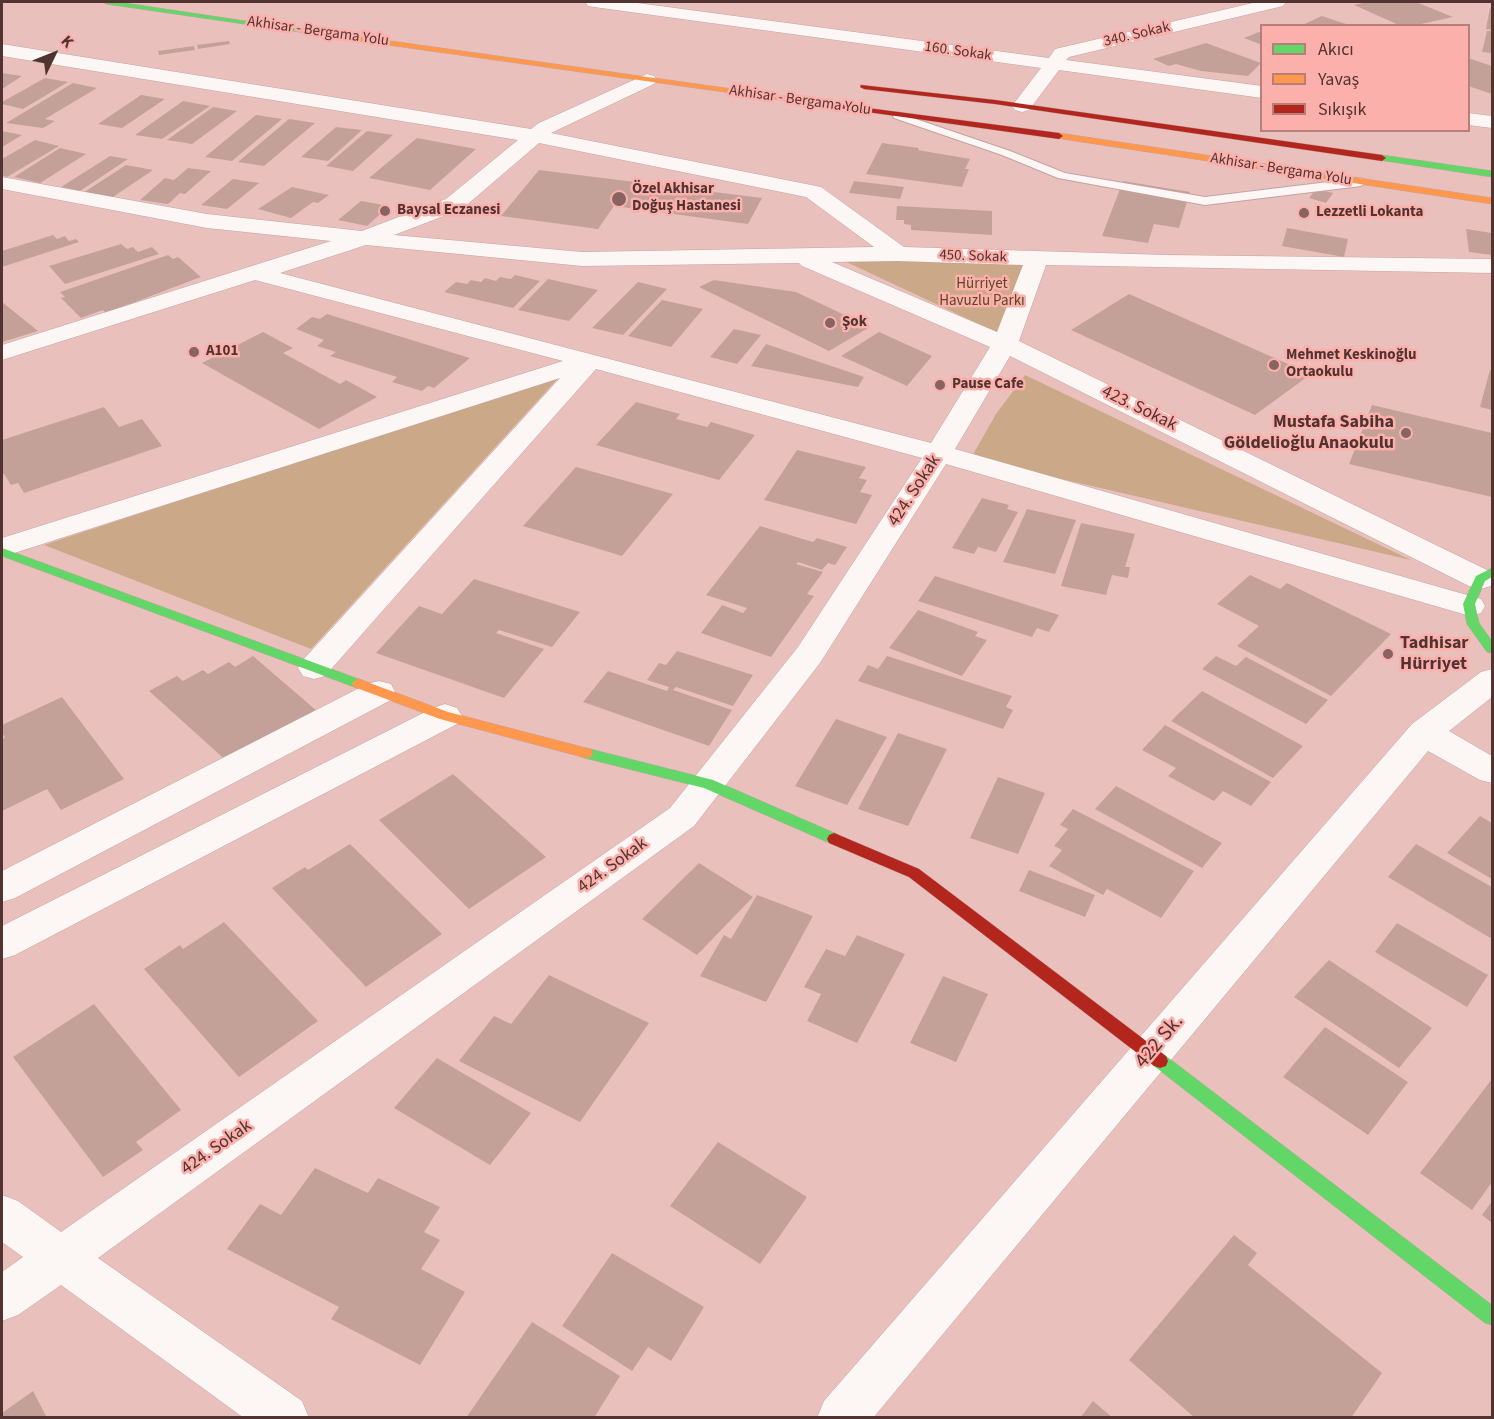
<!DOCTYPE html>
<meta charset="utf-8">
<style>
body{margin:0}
#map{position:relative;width:1494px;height:1419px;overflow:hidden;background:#eac0bd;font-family:"Source Sans 3",sans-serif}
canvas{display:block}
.frame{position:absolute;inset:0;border:3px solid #513331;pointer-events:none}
.legend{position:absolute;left:1260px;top:24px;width:210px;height:108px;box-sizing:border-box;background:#fcb0ab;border:2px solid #b87e7a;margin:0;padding:8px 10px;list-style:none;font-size:18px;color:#513331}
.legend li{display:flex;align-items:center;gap:12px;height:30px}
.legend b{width:30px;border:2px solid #b87e7a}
.north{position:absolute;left:24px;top:24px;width:60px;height:60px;-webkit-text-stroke:4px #fcb0ab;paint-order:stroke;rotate:47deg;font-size:16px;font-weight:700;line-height:24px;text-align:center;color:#513331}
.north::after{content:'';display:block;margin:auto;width:21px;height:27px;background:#513331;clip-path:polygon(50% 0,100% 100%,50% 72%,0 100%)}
</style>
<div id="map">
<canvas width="1494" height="1419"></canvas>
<div class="frame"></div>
<ul class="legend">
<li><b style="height:8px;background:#63d668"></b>Akıcı</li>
<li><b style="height:8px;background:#ff974d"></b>Yavaş</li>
<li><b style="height:8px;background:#b3261e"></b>Sıkışık</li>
</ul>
<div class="north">K</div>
</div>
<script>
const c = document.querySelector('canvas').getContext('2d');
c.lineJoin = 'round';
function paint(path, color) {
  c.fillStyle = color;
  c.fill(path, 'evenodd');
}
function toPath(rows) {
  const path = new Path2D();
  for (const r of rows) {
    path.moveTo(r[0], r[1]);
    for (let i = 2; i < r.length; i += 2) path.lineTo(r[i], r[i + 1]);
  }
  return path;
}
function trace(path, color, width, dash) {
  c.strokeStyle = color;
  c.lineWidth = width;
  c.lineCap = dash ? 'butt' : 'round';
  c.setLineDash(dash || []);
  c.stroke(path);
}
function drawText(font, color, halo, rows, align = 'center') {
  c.font = font + ' "Source Sans 3",sans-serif';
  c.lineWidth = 5;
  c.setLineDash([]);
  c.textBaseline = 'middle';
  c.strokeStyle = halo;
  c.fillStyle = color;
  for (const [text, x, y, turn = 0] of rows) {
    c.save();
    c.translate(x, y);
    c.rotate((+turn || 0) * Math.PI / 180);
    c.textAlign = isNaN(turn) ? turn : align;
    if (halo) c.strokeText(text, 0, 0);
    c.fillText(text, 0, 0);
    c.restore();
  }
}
const green = toPath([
 [840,259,1025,265,1000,334],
 [561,375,311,649,44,545],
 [1025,375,1411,560,971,458,996,414]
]);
const building = toPath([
 [1367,2,1416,2,1453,17,1421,24,1424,26,1401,26,1354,5],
 [1490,8,1492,9,1492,30,1486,29],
 [1322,16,1349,25,1349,26,1300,26],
 [1487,31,1492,31,1492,53,1482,52],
 [1259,32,1262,32,1262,45,1244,38],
 [229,41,230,44,198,49,197,45],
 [1206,43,1261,63,1248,76,1201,71,1176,64,1169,66,1153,59],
 [194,46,195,50,159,55,158,51],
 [1468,58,1492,66,1492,94,1468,86],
 [2,73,22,76,2,89],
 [45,78,68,82,23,109,2,104,2,102],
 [73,83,97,88,45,119,55,121,43,128,6,123],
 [141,95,165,99,122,128,98,124],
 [183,101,210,106,162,139,135,135],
 [213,107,237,111,192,144,167,140],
 [256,115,282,119,232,161,205,157],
 [289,119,315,123,264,166,238,162],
 [336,127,362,130,328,161,301,157],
 [2,131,22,135,2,147],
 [367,131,393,135,353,171,326,166],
 [417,138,476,149,430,190,369,178],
 [35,140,59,146,7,177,2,175,2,159],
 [882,143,919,148,918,150,970,159,965,169,969,169,962,187,866,174],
 [60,148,86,154,40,183,14,177],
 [110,156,128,159,80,191,61,187],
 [126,165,153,170,110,199,83,193],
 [188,168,211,171,185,194,180,193,168,204,140,200,165,178,174,180],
 [539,170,762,198,748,224,614,206,598,229,501,216],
 [233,179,259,183,227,209,201,205],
 [854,181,904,187,900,199,849,193],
 [1123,181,1190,192,1179,228,1154,224,1148,243,1102,236],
 [292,187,329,195,318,203,313,202,291,218,258,209],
 [1316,189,1333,193,1326,203,1309,198],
 [361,201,389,206,367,226,338,220],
 [897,206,992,211,992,235,911,230,911,225,904,224,904,220,896,220],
 [1287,228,1348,239,1344,257,1282,246],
 [1466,229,1492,233,1492,255,1469,252],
 [53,235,57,239,65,236,69,241,76,239,79,242,2,267,2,251],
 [121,244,127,249,133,247,138,252,152,247,159,254,65,284,49,266],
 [168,255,173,259,178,257,201,277,106,313,103,310,81,318,61,298,65,297,60,292],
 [515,275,540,281,513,308,444,292,456,282,467,284,471,280,481,282,485,278,496,281,500,277,511,279],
 [548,279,598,290,569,321,518,310],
 [714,280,796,292,870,327,829,351,699,287],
 [638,282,667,289,623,335,592,328],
 [1129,294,1311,374,1255,415,1071,330],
 [662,300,703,309,671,347,628,336],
 [2,302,38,331,2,342],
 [327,314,470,358,434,388,428,386,422,391,392,382,397,377,330,356,336,352,317,346,324,340,296,329,312,317,320,319],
 [734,329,761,335,737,364,710,357],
 [263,332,293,348,283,353,340,384,346,380,377,397,319,429,202,363],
 [879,332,932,356,907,386,841,356],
 [766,344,864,377,858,387,751,366],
 [1490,370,1492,370,1492,410,1480,407],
 [636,402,680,414,676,419,707,427,711,422,755,435,719,480,596,445],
 [1372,405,1492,433,1492,497,1349,464],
 [104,407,119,427,142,419,162,446,24,493,18,483,11,485,4,474,2,475,2,440],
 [797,450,866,467,859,478,867,480,860,492,872,495,856,524,764,500],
 [576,467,673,494,622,556,523,526],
 [982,498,1009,505,1007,509,1018,512,996,552,978,547,974,554,952,548],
 [1027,509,1076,520,1055,574,1003,562],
 [1081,523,1135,534,1125,567,1130,567,1128,578,1112,575,1106,595,1061,586],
 [760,526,813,542,817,538,847,547,835,565,828,563,822,570,798,562,796,564,823,572,807,594,814,596,771,657,701,633,722,605,743,613,747,608,706,595],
 [1250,575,1280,589,1287,583,1391,634,1331,696,1237,646,1259,626,1217,604],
 [935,576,1059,615,1049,632,1037,628,1032,637,918,601],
 [474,579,580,612,552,647,499,630,496,633,544,649,504,698,376,653,419,606,442,614],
 [918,610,978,632,975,636,987,640,962,676,889,648],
 [677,651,753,675,733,706,676,687,673,690,732,710,709,746,583,702,608,671,667,691,669,687,647,680,659,663,666,665],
 [253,656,317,711,230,764,149,691,177,676,183,681,203,670,208,674,229,662,235,667],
 [887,656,1012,696,1006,707,1013,710,1003,729,858,681,868,665,878,669],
 [1216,656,1236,666,1246,657,1328,700,1306,724,1202,669],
 [1202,691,1303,746,1273,778,1171,721],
 [62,697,124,779,61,810,47,789,2,811,2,739,5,738,2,732,2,725],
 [836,719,887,737,847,805,795,786],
 [1165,725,1271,782,1251,806,1223,791,1214,801,1168,776,1176,768,1142,750],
 [898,733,947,749,908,826,858,809],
 [453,774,546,857,469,909,379,820],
 [998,777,1045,793,1018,854,970,838],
 [1116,786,1222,843,1202,868,1095,809],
 [1073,809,1194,871,1161,918,1107,889,1103,895,1049,866,1062,850,1054,846,1068,829,1060,825],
 [1480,816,1492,823,1492,879,1447,853],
 [350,844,442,934,366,987,272,888,305,867,308,870],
 [1416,844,1492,887,1492,939,1388,877],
 [699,863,753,897,697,955,642,919],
 [1029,870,1095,895,1085,917,1019,891],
 [757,895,813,916,766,1002,700,976,724,935,731,939],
 [224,922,318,1021,239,1077,144,969,180,945,183,949],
 [1397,923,1488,975,1467,1007,1375,952],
 [857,935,905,954,857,1043,807,1021,821,994,804,987,826,949,845,956],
 [1329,960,1432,1028,1399,1068,1294,997],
 [549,975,649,1023,580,1122,459,1061,494,1016,511,1024],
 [943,976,988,994,956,1062,910,1043],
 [94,1004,181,1110,136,1142,143,1150,103,1177,13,1057],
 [1325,1027,1408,1082,1368,1135,1283,1077],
 [437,1058,531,1113,490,1165,394,1108],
 [1492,1079,1492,1182,1472,1210,1420,1173],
 [718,1142,807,1197,760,1264,670,1206],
 [315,1168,368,1193,378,1178,440,1207,424,1232,440,1240,421,1269,465,1292,420,1365,331,1319,339,1307,227,1249,260,1204,281,1215],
 [1492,1201,1492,1223,1482,1215],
 [1234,1235,1257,1253,1248,1265,1382,1373,1351,1418,1195,1418,1129,1360],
 [612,1253,704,1307,671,1361,648,1347,632,1371,562,1326],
 [532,1322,620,1376,594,1418,466,1418],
 [33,1391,47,1418,2,1418,2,1413],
 [1093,1401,1113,1418,1080,1418]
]);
const lane = toPath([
 [898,113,1010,151,1065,173,1205,197,1361,178,1367,182,1361,186,1205,205,1058,178,1002,155,894,118,893,116,898,113]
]);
const street = toPath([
 [585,2,630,2,1049,58,1055,49,1257,2,1286,2,1283,6,1069,57,1066,60,1262,86,1262,98,1059,70,1029,110,1022,112,1015,110,1012,106,1041,68,594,7,588,6,585,2],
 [2,44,531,129,539,123,647,74,654,76,657,80,654,84,551,133,821,187,904,247,1167,255,1492,259,1492,273,1046,265,1019,341,1491,572,1492,575,1491,586,1480,589,1469,586,1010,356,955,449,1481,599,1485,606,1481,613,1470,616,946,464,820,663,694,826,98,1258,302,1401,309,1418,244,1418,61,1285,18,1315,2,1321,2,1272,23,1257,2,1242,2,1195,18,1201,61,1232,670,808,798,647,922,458,596,369,325,676,314,679,303,676,298,668,303,660,560,378,2,557,2,538,563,361,255,280,2,360,2,345,331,241,207,228,2,189,2,177,207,214,362,231,446,199,518,140,2,56,2,44],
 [539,143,806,197,874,247,582,252,394,235,462,209,539,143],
 [366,245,582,266,799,263,802,266,990,347,931,443,280,273,366,245],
 [898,261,1023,265,997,332,832,262,898,261],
 [1468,113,1492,116,1492,128,1468,125,1468,113],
 [1492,669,1492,697,1449,731,1492,756,1492,783,1480,780,1428,751,873,1418,817,1418,824,1401,1412,724,1481,672,1492,669],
 [379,681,391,684,395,692,391,700,15,898,2,902,2,871,367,684,379,681],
 [445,704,457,708,462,716,457,724,15,955,2,959,2,926,433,708,445,704]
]);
const fast = toPath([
 [103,2,118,2,359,38,355,40,106,4,103,2],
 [1382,155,1492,171,1492,177,1379,160,1378,158,1382,155],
 [2,548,364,681,366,684,359,689,354,687,2,556,2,548],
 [1492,568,1492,577,1485,581,1475,604,1479,623,1492,641,1492,653,1487,652,1467,624,1463,604,1476,576,1492,568],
 [586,748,713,780,839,835,841,839,839,843,834,845,704,788,581,757,579,753,581,749,586,748],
 [1160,1054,1166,1056,1492,1305,1492,1325,1485,1323,1154,1066,1152,1061,1154,1056,1160,1054]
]);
const slow = toPath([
 [355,36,832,103,836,105,832,107,352,40,352,36,355,36],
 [1059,133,1492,198,1492,204,1056,138,1056,134,1059,133],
 [359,679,448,712,586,748,591,749,593,753,591,757,586,758,440,719,354,687,352,684,354,681,359,679]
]);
const jam = toPath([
 [861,85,995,100,1382,155,1386,158,1382,161,995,104,864,89,860,87,861,85],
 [829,103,1059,133,1063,136,1059,139,832,107,829,107,829,103],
 [834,833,919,869,1166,1056,1168,1061,1166,1066,1160,1068,1154,1066,909,877,829,843,827,839,829,835,834,833]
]);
const markers = [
 [619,199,8,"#876462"],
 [385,211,6,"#876462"],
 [1304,213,6,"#876462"],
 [830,323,6,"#876462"],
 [194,352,6,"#876462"],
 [1274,365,6,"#876462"],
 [940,385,6,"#876462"],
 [1406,433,6,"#876462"],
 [1388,654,6,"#876462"]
];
const farStreetnames = [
 ["Akhisar - Bergama Yolu",318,32,8],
 ["340. Sokak",1137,35,-13],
 ["160. Sokak",958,52,8],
 ["Akhisar - Bergama Yolu",800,101,8],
 ["Akhisar - Bergama Yolu",1281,170,9],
 ["450. Sokak",973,257,2]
];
const farPoinames = [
 ["Özel Akhisar",632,190],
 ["Doğuş Hastanesi",632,207],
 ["Baysal Eczanesi",397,211],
 ["Lezzetli Lokanta",1316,213],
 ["Şok",842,323],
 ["A101",206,352],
 ["Mehmet Keskinoğlu",1286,356],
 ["Ortaokulu",1286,373],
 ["Pause Cafe",952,385]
];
const farParknames = [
 ["Hürriyet",982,285],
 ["Havuzlu Parkı",982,302]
];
const streetNames = [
 ["423. Sokak",1139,409,26],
 ["424. Sokak",915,491,-57],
 ["424. Sokak",613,866,-36],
 ["424. Sokak",217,1148,-35]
];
const poiNames = [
 ["Mustafa Sabiha",1394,423],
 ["Göldelioğlu Anaokulu",1394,444],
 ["Tadhisar",1400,644,"left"],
 ["Hürriyet",1400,665,"left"]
];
const nearStreetnames = [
 ["422 Sk.",1160,1042,-50]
];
paint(green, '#cba887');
paint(building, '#c4a198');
trace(lane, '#c3a2a0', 2);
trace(street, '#c3a2a0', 1);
trace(fast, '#c3a2a0', 1);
trace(slow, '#c3a2a0', 1);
trace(jam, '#c3a2a0', 1);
paint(lane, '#fcf6f5');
paint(street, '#fcf6f5');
paint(fast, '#63d668');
paint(slow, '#ff974d');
paint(jam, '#b3261e');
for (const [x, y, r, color] of markers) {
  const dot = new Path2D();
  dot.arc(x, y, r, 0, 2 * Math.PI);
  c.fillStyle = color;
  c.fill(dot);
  trace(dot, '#fcb0ab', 2);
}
drawText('15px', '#513331', '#fcb0ab', farStreetnames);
drawText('bold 15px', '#513331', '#fcb0ab', farPoinames, 'left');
drawText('15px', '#5a4822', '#fcb0ab', farParknames);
drawText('18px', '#513331', '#fcb0ab', streetNames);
drawText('bold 18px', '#513331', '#fcb0ab', poiNames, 'right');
drawText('21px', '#513331', '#fcb0ab', nearStreetnames);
</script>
